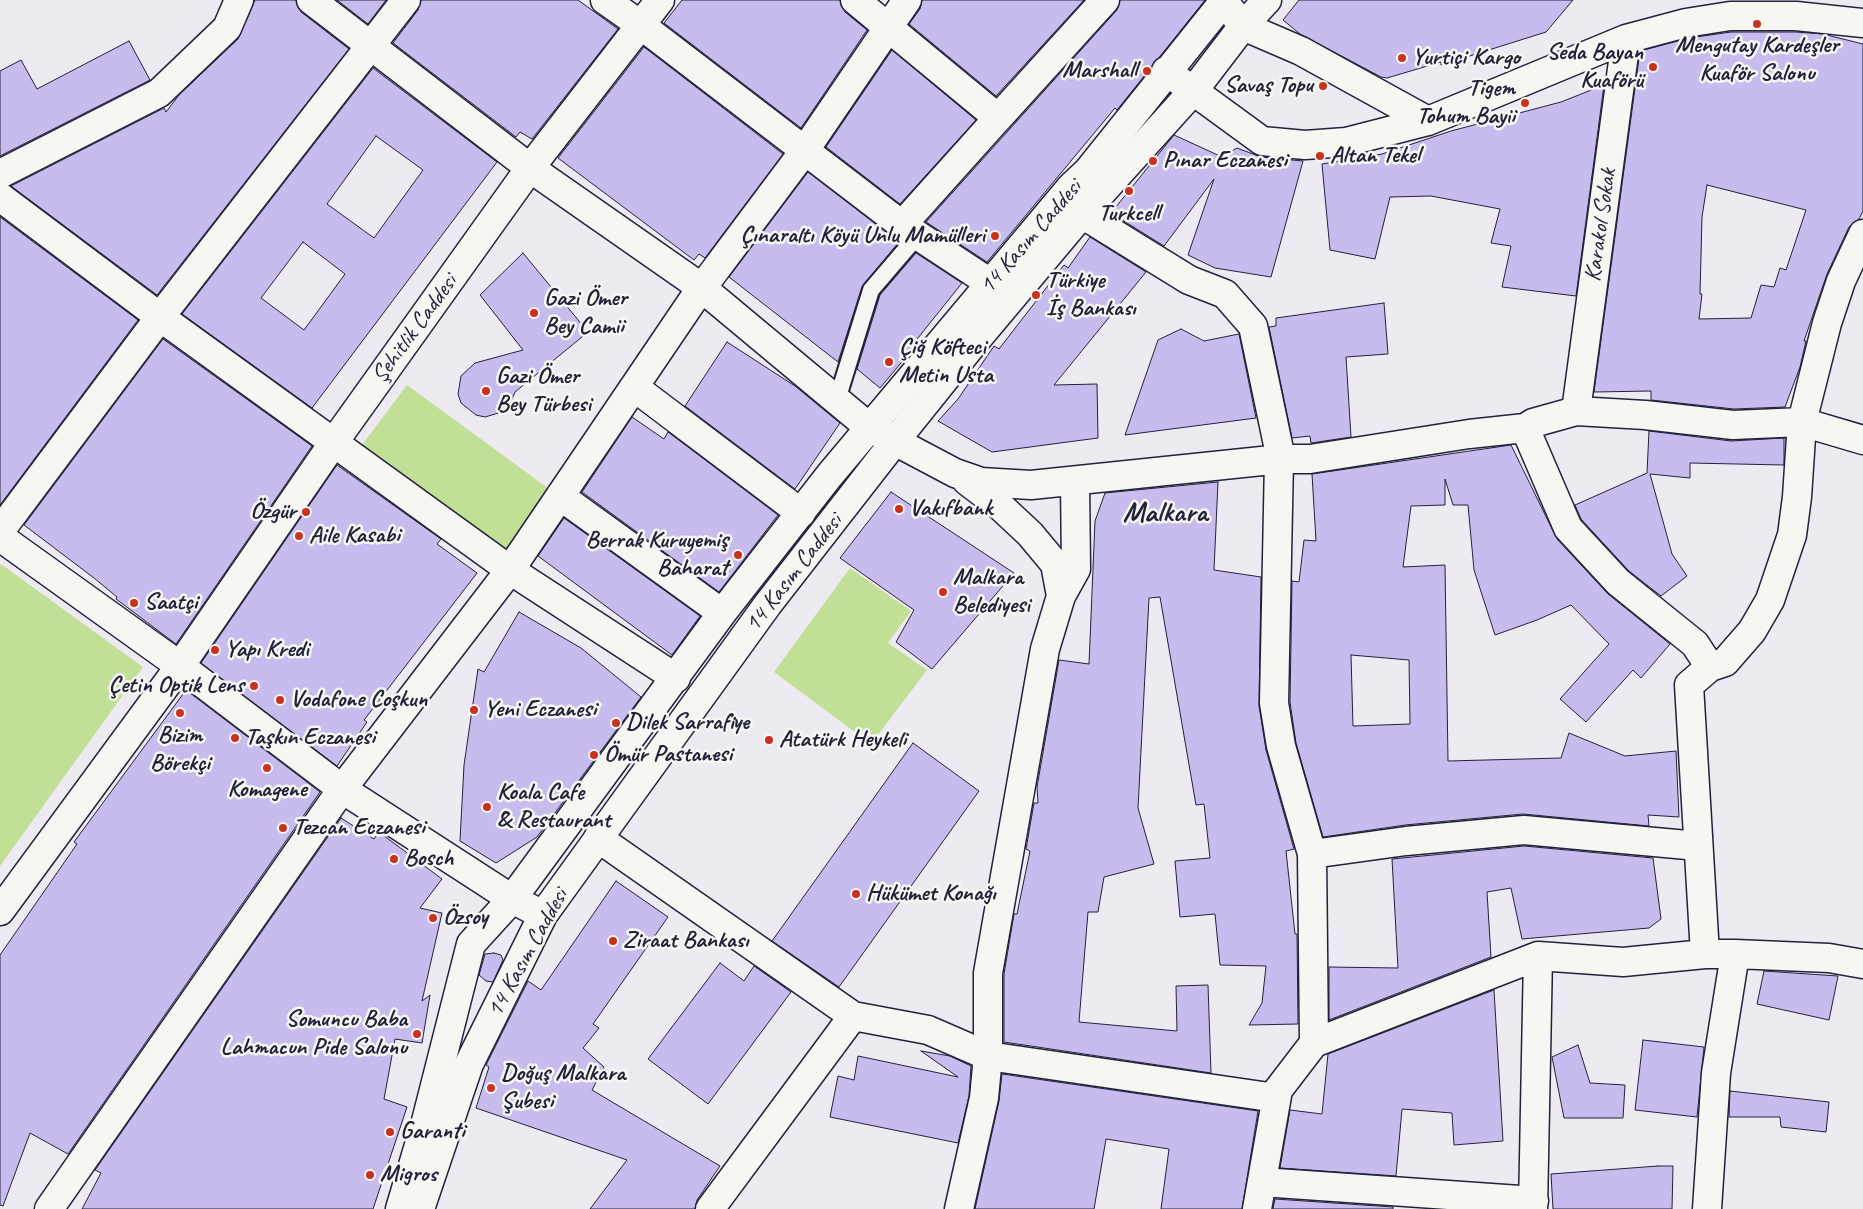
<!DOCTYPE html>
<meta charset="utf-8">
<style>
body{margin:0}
canvas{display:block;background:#edeaf1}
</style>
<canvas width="1863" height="1209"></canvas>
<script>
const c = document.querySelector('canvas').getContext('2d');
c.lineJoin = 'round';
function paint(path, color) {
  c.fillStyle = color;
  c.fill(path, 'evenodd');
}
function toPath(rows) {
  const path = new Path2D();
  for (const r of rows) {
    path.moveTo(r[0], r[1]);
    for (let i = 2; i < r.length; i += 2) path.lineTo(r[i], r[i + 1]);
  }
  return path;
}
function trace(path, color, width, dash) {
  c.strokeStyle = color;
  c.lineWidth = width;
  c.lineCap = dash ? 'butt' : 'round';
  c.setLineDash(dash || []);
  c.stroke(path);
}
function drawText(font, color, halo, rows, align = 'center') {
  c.font = font + ' Caveat,sans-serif';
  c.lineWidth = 5;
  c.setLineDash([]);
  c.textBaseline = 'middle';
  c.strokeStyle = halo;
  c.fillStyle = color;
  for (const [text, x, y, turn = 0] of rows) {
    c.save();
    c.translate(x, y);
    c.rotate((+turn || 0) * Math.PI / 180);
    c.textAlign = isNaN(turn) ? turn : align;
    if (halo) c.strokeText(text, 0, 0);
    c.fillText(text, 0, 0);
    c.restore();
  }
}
const green = toPath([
 [407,385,556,494,513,556,362,445],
 [1,564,143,667,0,866,0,565],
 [850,568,911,611,888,643,927,670,871,744,774,672]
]);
const building = toPath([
 [255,0,296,0,301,12,349,49,157,295,11,186,164,108,166,112,179,95,238,39,255,0],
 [337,0,386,0,368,24,337,0],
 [421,0,578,0,618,29,532,139,520,132,516,137,393,43,418,10,421,0],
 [682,0,840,0,845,12,867,30,801,128,664,23,682,0],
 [922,0,1084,0,996,96,909,24,920,9,922,0],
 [1120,0,1205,0,1117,110,1115,108,1090,138,987,262,926,222,1117,10,1120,0],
 [1299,0,1573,0,1546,32,1441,65,1441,62,1387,78,1381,77,1300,34,1283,20,1299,0],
 [1731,32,1796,32,1823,34,1863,44,1863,211,1859,219,1849,227,1827,274,1804,341,1806,341,1800,367,1785,407,1734,409,1651,400,1651,391,1594,392,1640,51,1689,38,1731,32],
 [1707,185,1806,210,1786,270,1780,268,1774,287,1761,285,1751,318,1699,319,1702,294,1700,294,1702,217,1707,185],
 [129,41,150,80,0,156,0,71,21,60,37,89,129,41],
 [644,47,783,154,705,258,699,254,694,260,558,158,644,47],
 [892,50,976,120,900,204,826,147,892,50],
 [373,68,497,162,312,408,182,314,373,68],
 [376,136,423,170,374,238,327,204,376,136],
 [303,242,345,274,304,330,261,298,303,242],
 [1604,85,1576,296,1502,287,1511,246,1491,243,1500,209,1431,196,1390,197,1375,259,1330,250,1322,164,1382,154,1451,131,1561,102,1604,85],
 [1174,135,1222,157,1237,148,1261,157,1303,161,1271,277,1215,268,1188,255,1214,179,1164,246,1111,213,1174,135],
 [808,172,899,242,862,287,838,362,729,277,808,172],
 [0,217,138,320,0,505,0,217],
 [1090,237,1146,272,1054,385,1097,384,1098,438,992,452,938,421,958,399,994,346,999,349,1064,265,1068,268,1090,237],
 [523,253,588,332,515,392,509,406,502,412,485,417,476,415,461,403,458,394,461,376,475,363,523,350,480,295,523,253],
 [916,253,962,283,914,343,916,345,880,388,857,369,880,295,916,253],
 [1384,303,1388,354,1346,357,1351,437,1311,443,1310,436,1292,438,1269,327,1276,326,1276,318,1384,303],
 [1181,329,1204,341,1239,334,1256,418,1125,435,1158,340,1181,329],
 [163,339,312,446,176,644,116,599,117,597,94,578,24,525,163,339],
 [727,342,795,386,840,423,795,489,685,406,727,342],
 [632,417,664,439,668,432,778,515,719,592,582,492,632,417],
 [1649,431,1731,441,1784,438,1784,465,1690,463,1690,478,1650,474,1672,554,1687,576,1661,596,1629,571,1581,519,1575,505,1647,473,1649,431],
 [1511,445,1557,539,1608,594,1670,644,1641,678,1633,670,1586,722,1560,699,1609,644,1571,605,1537,620,1495,635,1474,570,1468,505,1453,505,1445,479,1445,505,1411,506,1403,567,1445,565,1448,761,1561,758,1569,733,1625,756,1676,751,1679,817,1648,815,1649,826,1523,814,1405,825,1323,837,1296,743,1290,702,1292,581,1299,582,1304,540,1316,541,1312,474,1511,445],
 [1351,655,1409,660,1410,724,1353,726,1351,655],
 [337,465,441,539,437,544,477,573,364,720,367,722,337,766,201,663,337,465],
 [1218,482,1214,570,1261,577,1259,706,1266,750,1294,849,1286,851,1295,934,1297,934,1298,1024,1249,1025,1262,1003,1266,966,1220,965,1215,914,1180,917,1175,861,1210,858,1204,804,1196,805,1160,597,1149,598,1138,808,1154,864,1104,877,1098,912,1088,912,1079,1022,1177,1031,1176,986,1208,985,1211,1073,1004,1042,1004,974,1014,914,1017,914,1030,851,1026,849,1034,803,1038,803,1037,787,1059,660,1089,664,1095,521,1105,493,1218,482],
 [891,492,1014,573,932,669,896,642,914,610,840,558,891,492],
 [564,518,700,616,672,655,538,556,564,518],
 [519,612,581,648,641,697,537,837,496,863,460,841,464,765,478,669,484,672,519,612],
 [186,690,320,792,68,1154,30,1133,3,1206,0,1205,0,955,77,844,74,842,186,690],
 [913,743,979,791,839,987,772,941,913,743],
 [341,818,374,839,379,832,442,879,420,908,442,913,422,1001,430,995,422,1043,395,1039,384,1099,407,1107,373,1209,82,1209,101,1173,95,1170,341,818],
 [1524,846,1653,858,1661,919,1649,928,1522,939,1511,888,1487,892,1491,957,1329,1020,1329,967,1398,968,1392,859,1524,846],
 [616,881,668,917,593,1024,599,1028,583,1048,604,1067,592,1090,720,1166,697,1200,695,1209,590,1209,627,1160,476,1108,489,1067,486,1065,528,981,541,990,616,881],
 [494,953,501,955,503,960,493,982,486,981,479,975,485,954,494,953],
 [720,963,744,981,754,966,791,992,708,1104,648,1059,720,963],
 [1764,971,1838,976,1829,1020,1757,1004,1764,971],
 [1494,990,1503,1141,1454,1145,1452,1113,1402,1109,1396,1176,1280,1168,1290,1110,1322,1114,1328,1054,1494,990],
 [1643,1040,1704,1047,1697,1117,1635,1110,1643,1040],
 [1578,1045,1590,1083,1625,1085,1623,1118,1564,1118,1552,1057,1578,1045],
 [921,1051,950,1056,971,1066,969,1096,958,1143,830,1117,838,1076,854,1080,858,1056,958,1077,921,1051],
 [1002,1074,1258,1111,1242,1209,1161,1209,1169,1149,1106,1139,1094,1209,975,1209,999,1101,1002,1074],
 [1730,1091,1829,1102,1826,1132,1781,1127,1780,1117,1729,1117,1730,1091],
 [1658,1166,1673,1166,1672,1209,1553,1209,1551,1174,1658,1166],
 [1275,1199,1393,1207,1393,1209,1273,1209,1275,1199]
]);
const lane = toPath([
 [837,400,871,290,918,235]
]);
const street = toPath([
 [311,0,530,168,702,288,870,428,955,473,981,482,1031,485,1281,459,1310,459,1469,434,1525,428,1533,423,1576,411,1645,415,1733,425,1802,422,1863,440],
 [605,0,642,26,902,225,990,283],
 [855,0,998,118,902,225],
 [1229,8,1243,26,1301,51,1428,121],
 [1166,71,1262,141,1305,145,1346,142,1428,121,1626,39,1686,23,1730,16,1796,16,1863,23],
 [998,118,1105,0],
 [0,174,159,93,227,28,239,0],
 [0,197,160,317,510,570,676,678],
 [1082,214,1189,280,1225,294,1253,326,1281,459],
 [634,387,801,513],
 [1576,411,1626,39],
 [1525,428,1568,528,1618,582,1695,644,1710,667],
 [967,481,1000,506,1030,534,1055,564,1061,596],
 [560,496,722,613],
 [0,531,160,317,406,0],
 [598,838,853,1016,928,1030,988,1056,1276,1098],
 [1312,854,1406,841,1524,830,1698,846],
 [0,911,180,666,334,442,530,168,660,0],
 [1705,954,1689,685,1710,667,1725,662,1752,631,1770,600,1792,535,1797,497,1802,422,1827,323,1841,281,1863,234],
 [1314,1043,1538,956,1623,962,1705,954,1735,954,1829,958,1863,964],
 [1262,1182,1534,1201],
 [49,1209,342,789,510,570,695,297,805,150,907,0],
 [400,1209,425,1125,471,944,512,899,722,613,829,476,1071,187,1088,171,1225,0],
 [710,1209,853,1016],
 [959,1209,984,1098,988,1056,988,973,1045,649,1061,596,1076,569,1075,482],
 [1257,1209,1278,1090,1314,1043,1312,854,1281,746,1274,703,1279,460],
 [1533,1209,1538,956],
 [1707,1209,1716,1073,1735,954]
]);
const secondary = toPath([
 [0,537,180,666,342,789,512,899,543,915],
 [420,1209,469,1064,543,915,768,604,895,441,972,345,1082,214,1194,90,1243,26,1267,0]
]);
const markers = [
 [1757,24,5,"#c8321e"],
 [1402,58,5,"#c8321e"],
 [1653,67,5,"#c8321e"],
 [1147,71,5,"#c8321e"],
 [1323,86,5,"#c8321e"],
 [1525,103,5,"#c8321e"],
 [1320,156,5,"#c8321e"],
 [1153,161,5,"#c8321e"],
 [1129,191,5,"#c8321e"],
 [995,236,5,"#c8321e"],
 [1036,295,5,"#c8321e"],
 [534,313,5,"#c8321e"],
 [889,362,5,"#c8321e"],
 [486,391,5,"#c8321e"],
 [899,509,5,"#c8321e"],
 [306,512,5,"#c8321e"],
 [299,536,5,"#c8321e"],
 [738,555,5,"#c8321e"],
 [943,592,5,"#c8321e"],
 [134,603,5,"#c8321e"],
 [215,650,5,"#c8321e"],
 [254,686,5,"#c8321e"],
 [280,700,5,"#c8321e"],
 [474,710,5,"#c8321e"],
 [180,713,5,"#c8321e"],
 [616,723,5,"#c8321e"],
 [235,738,5,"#c8321e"],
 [769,740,5,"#c8321e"],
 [594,755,5,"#c8321e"],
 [267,768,5,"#c8321e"],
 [487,807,5,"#c8321e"],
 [283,828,5,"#c8321e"],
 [394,859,5,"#c8321e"],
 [856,894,5,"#c8321e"],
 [433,918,5,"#c8321e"],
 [613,941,5,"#c8321e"],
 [417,1034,5,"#c8321e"],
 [491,1088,5,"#c8321e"],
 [390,1132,5,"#c8321e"],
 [370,1175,5,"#c8321e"]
];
const poiNames = [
 ["Mengutay Kardeşler",1757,46,"center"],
 ["Kuaför Salonu",1757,74,"center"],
 ["Seda Bayan",1643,53,"right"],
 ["Kuaförü",1643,81,"right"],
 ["Yurtiçi Kargo",1412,58],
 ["Marshall",1137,71,"right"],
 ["Savaş Topu",1313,86,"right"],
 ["Tigem",1515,89,"right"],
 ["Tohum Bayii",1515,117,"right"],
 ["Altan Tekel",1330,156],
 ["Pınar Eczanesi",1163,161],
 ["Turkcell",1129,214,"center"],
 ["Çınaraltı Köyü Unlu Mamülleri",985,236,"right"],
 ["Türkiye",1046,281],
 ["İş Bankası",1046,309],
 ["Gazi Ömer",544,299],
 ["Bey Camii",544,327],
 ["Çiğ Köfteci",899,348],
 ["Metin Usta",899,376],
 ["Gazi Ömer",496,377],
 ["Bey Türbesi",496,405],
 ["Vakıfbank",909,509],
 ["Özgür",296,512,"right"],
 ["Aile Kasabi",309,536],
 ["Berrak Kuruyemiş",728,541,"right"],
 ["Baharat",728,569,"right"],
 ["Malkara",953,578],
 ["Belediyesi",953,606],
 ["Saatçi",144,603],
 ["Yapı Kredi",225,650],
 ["Çetin Optik Lens",244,686,"right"],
 ["Vodafone Coşkun",290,700],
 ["Yeni Eczanesi",484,710],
 ["Dilek Sarrafiye",626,723],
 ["Bizim",180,736,"center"],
 ["Börekçi",180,764,"center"],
 ["Taşkın Eczanesi",245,738],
 ["Atatürk Heykeli",779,740],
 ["Ömür Pastanesi",604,755],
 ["Komagene",267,790,"center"],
 ["Koala Cafe",497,793],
 ["& Restaurant",497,821],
 ["Tezcan Eczanesi",293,828],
 ["Bosch",404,859],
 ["Hükümet Konağı",866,894],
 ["Özsoy",443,918],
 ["Ziraat Bankası",623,941],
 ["Somuncu Baba",407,1020,"right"],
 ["Lahmacun Pide Salonu",407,1048,"right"],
 ["Doğuş Malkara",501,1074],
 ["Şubesi",501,1102],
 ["Garanti",400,1132],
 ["Migros",380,1175]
];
const streetNames = [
 ["Karakol Sokak",1601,225,-82],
 ["14 Kasım Caddesi",1031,237,-49],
 ["Şehitlik Caddesi",415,329,-54],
 ["14 Kasım Caddesi",794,573,-52],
 ["14 Kasım Caddesi",528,953,-61]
];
const districtNames = [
 ["Malkara",1165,513]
];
paint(green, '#c2df96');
paint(building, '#c8bcee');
trace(building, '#22223b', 1);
trace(lane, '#22223b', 20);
trace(street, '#22223b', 31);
trace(secondary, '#22223b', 31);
trace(lane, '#f6f6f2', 16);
trace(street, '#f6f6f2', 28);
trace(secondary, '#f6f6f2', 28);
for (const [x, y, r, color] of markers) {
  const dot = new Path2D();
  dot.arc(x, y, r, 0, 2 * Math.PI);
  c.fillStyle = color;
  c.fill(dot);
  trace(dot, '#f6f6f2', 2);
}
drawText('bold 24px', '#22223b', '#f6f6f2', poiNames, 'left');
drawText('24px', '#22223b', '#f6f6f2', streetNames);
drawText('bold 29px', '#22223b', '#f6f6f2', districtNames);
</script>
